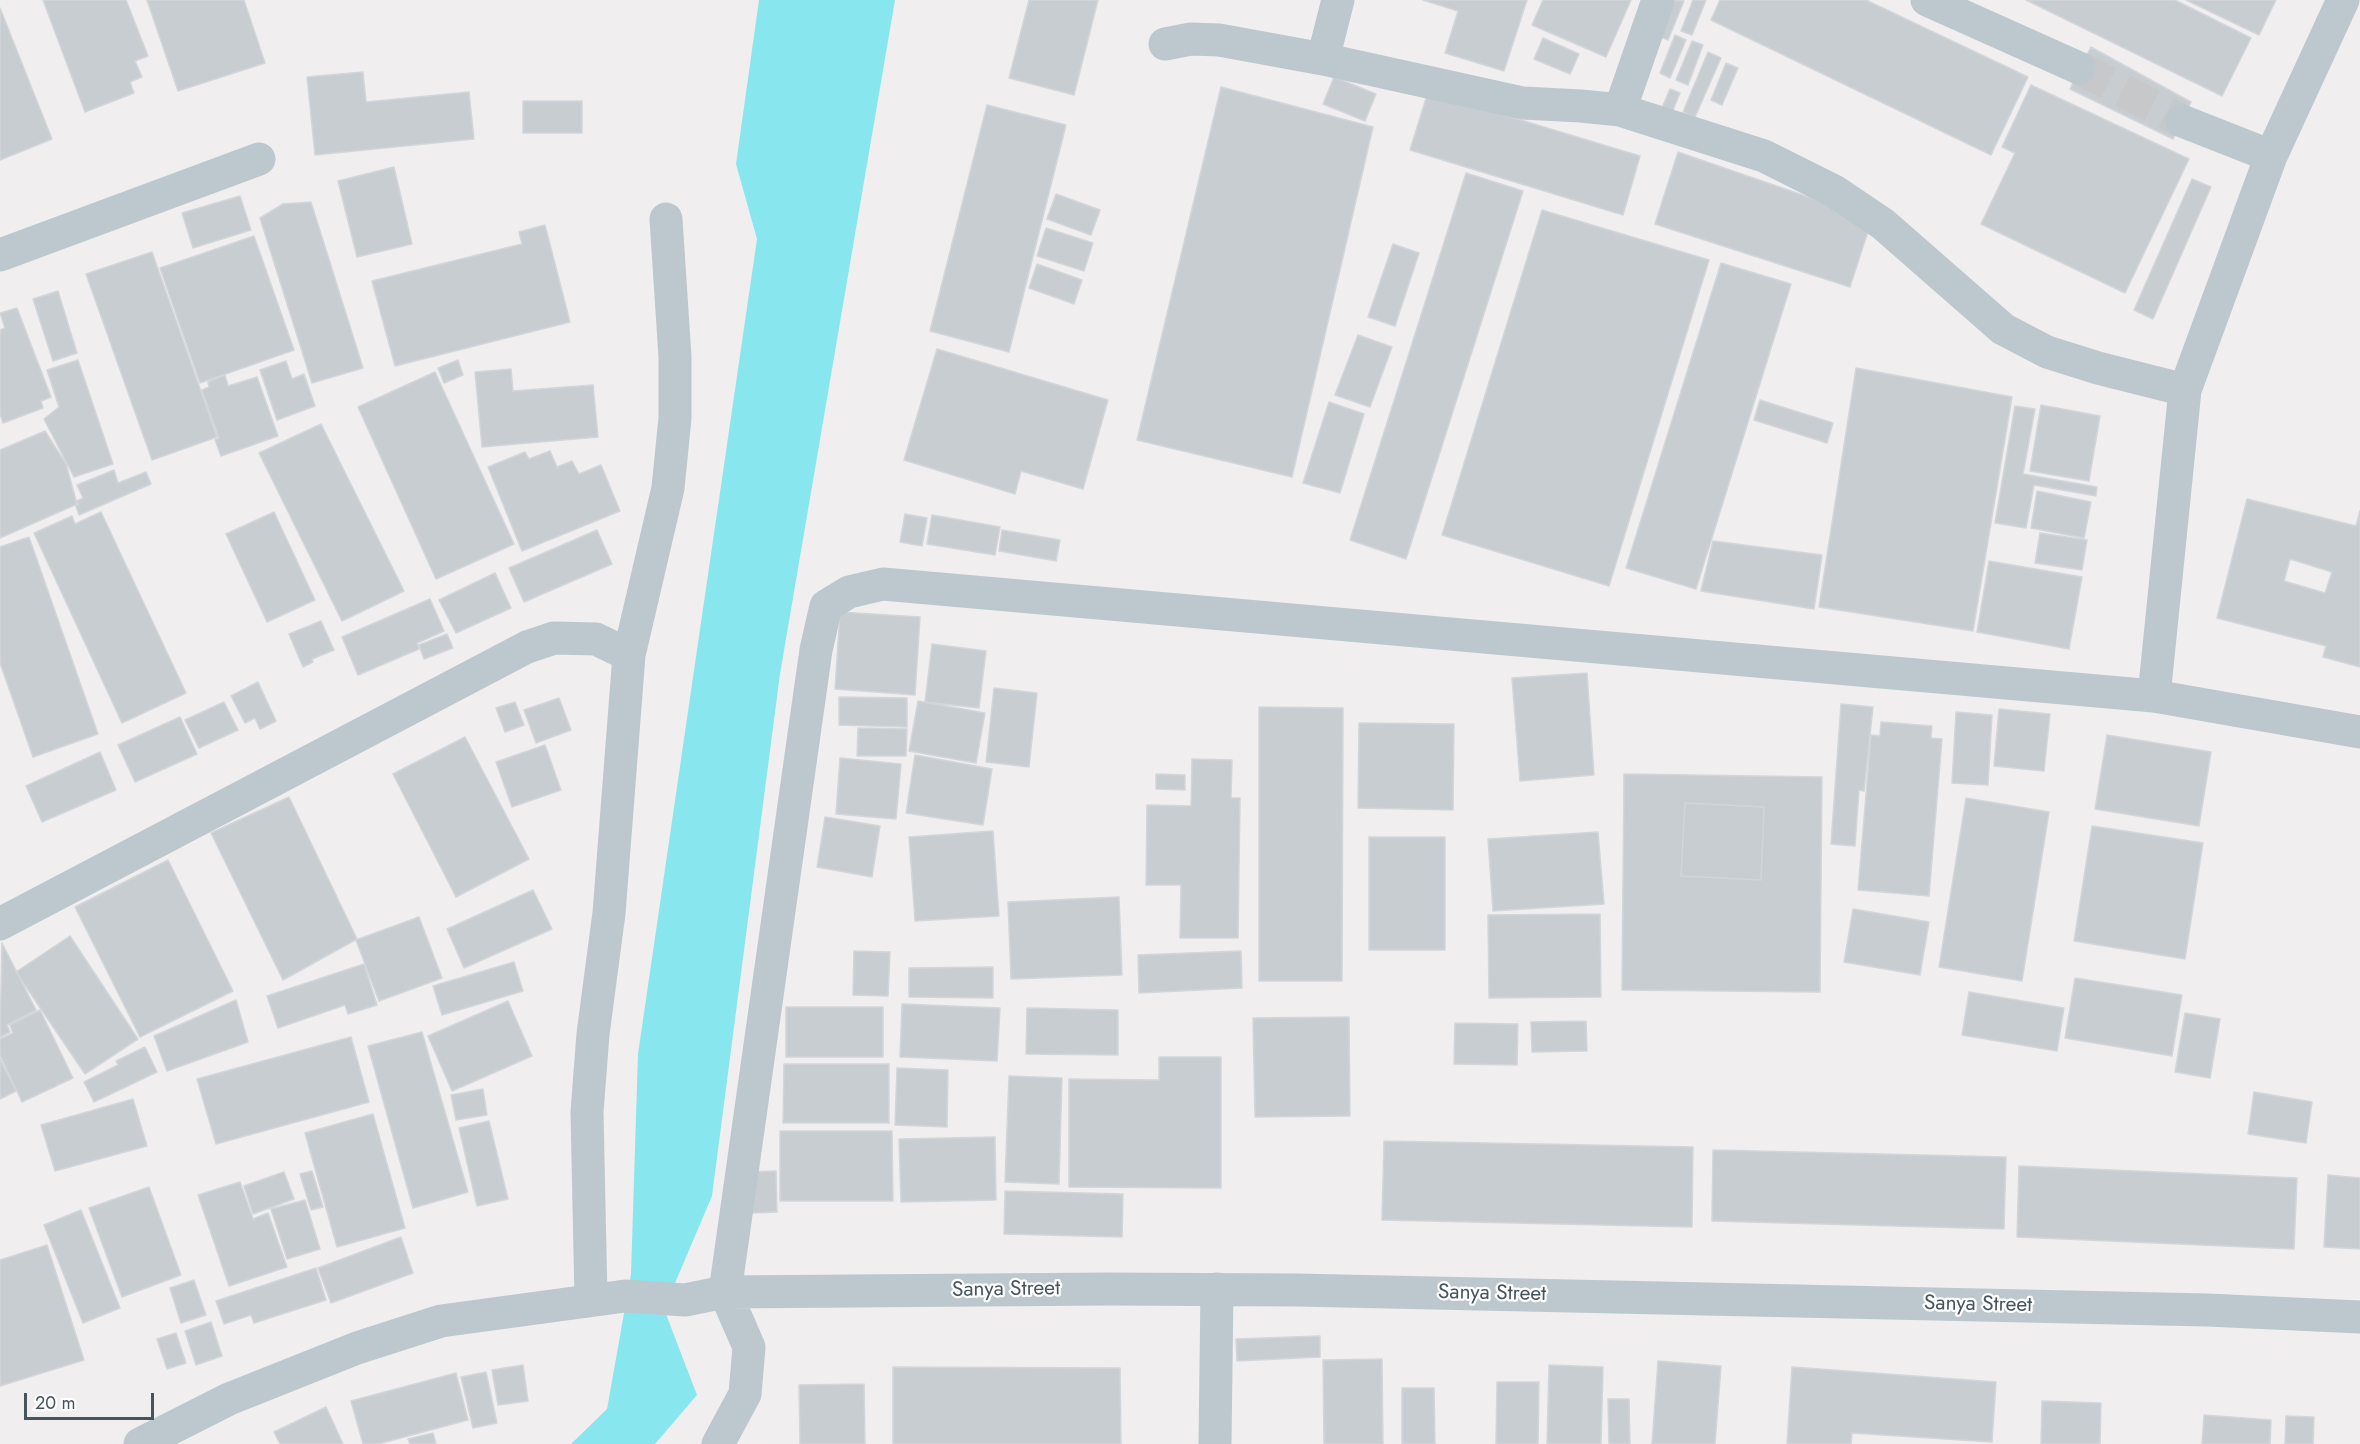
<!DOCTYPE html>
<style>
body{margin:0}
#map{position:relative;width:2360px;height:1444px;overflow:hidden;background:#f1eeef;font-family:Jost,sans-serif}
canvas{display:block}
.scale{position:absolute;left:24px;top:1393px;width:130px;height:27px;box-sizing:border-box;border:3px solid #46555c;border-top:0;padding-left:8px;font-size:18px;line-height:21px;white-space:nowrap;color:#46555c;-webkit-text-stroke:4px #fff;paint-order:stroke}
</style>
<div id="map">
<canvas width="2360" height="1444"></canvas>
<div class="scale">20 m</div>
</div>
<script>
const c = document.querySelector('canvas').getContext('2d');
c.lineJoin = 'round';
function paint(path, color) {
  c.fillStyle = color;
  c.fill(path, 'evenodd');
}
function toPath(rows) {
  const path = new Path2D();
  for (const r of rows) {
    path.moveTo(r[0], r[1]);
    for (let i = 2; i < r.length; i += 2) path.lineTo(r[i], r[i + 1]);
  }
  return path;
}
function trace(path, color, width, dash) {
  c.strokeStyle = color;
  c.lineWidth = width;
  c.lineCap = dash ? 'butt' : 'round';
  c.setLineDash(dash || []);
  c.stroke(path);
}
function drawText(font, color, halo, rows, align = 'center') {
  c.font = font + ' Jost,sans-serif';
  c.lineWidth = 4.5;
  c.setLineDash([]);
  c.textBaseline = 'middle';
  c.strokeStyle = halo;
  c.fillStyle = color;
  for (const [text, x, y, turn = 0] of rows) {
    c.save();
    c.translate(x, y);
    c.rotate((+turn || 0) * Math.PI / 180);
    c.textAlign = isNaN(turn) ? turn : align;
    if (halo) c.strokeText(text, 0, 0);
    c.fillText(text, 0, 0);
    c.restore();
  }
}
const water = toPath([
 [759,0,895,0,780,674,712,1196,664,1309,697,1395,655,1444,571,1444,607,1409,631,1274,638,1054,757,239,736,164]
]);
const building = toPath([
 [43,0,126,0,148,56,135,61,142,77,130,82,134,93,85,112,43,0],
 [147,0,244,0,265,63,178,91,147,0],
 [1029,0,1098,0,1074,95,1009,78,1029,0],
 [1423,0,1527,0,1504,71,1445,53,1458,11,1423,0],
 [1543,0,1631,0,1606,57,1532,25,1543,0],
 [1672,0,1684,1,1668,40,1658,36,1672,0],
 [1693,0,1706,0,1692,35,1681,31,1693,0],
 [1720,0,1866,0,2028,77,1991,155,1711,20,1720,0],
 [2026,0,2175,0,2251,38,2222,96,2026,0],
 [2186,0,2276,0,2259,35,2186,0],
 [0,8,52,139,0,160,0,8],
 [1675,35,1686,40,1670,78,1660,73,1675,35],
 [1543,38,1579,54,1570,74,1534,59,1543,38],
 [1692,41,1703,45,1688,85,1676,80,1692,41],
 [2091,47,2191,102,2173,139,2070,89,2091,47],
 [1708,52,1721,58,1695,117,1683,112,1708,52],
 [1726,63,1738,68,1722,105,1711,100,1726,63],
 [363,72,366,102,469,92,474,139,315,155,307,77,363,72],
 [1334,77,1376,94,1365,121,1323,104,1334,77],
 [2031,85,2189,159,2125,293,1981,224,2015,153,2002,147,2031,85],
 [1221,87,1373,127,1292,477,1137,440,1221,87],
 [1670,89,1680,93,1671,115,1661,110,1670,89],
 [1428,92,1640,156,1623,215,1410,150,1428,92],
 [523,101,582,101,582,133,523,133,523,101],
 [987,105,1066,125,1009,352,930,331,987,105],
 [1678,152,1872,219,1850,287,1655,224,1678,152],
 [394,167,412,244,357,257,338,181,394,167],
 [1466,173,1523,191,1406,559,1350,540,1466,173],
 [2192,179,2211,187,2153,319,2134,310,2192,179],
 [1056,194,1100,210,1091,235,1047,219,1056,194],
 [240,196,251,230,193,248,182,213,240,196],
 [311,202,363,368,312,383,260,218,283,204,311,202],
 [1542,210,1709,260,1609,586,1442,535,1542,210],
 [545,225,570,322,395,366,372,281,522,244,519,232,545,225],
 [1046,228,1093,243,1084,271,1037,256,1046,228],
 [254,236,294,350,200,383,160,268,254,236],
 [1393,244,1419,253,1395,326,1368,317,1393,244],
 [152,252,217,437,152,460,86,274,152,252],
 [1721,263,1791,284,1696,589,1626,568,1721,263],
 [1037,264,1082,280,1074,304,1029,288,1037,264],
 [58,291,77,353,53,361,33,299,58,291],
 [17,308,51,397,41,401,43,408,3,423,0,414,0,330,5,328,0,313,17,308],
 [1358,335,1392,347,1370,407,1335,395,1358,335],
 [937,349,1108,400,1083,489,1021,471,1015,494,904,460,937,349],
 [78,360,113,464,74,477,44,419,59,407,47,370,78,360],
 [458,360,463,375,444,383,438,368,458,360],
 [286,361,292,379,304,374,315,406,277,420,260,370,286,361],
 [1856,368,2012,397,1973,631,1819,607,1856,368],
 [511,369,513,391,593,385,598,437,482,447,475,372,511,369],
 [435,372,514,544,436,579,358,407,435,372],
 [225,375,228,386,257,377,278,436,221,456,215,440,219,438,202,390,209,387,208,382,225,375],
 [1760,400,1833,423,1827,443,1754,420,1760,400],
 [1329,402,1364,414,1340,493,1303,483,1329,402],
 [2041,405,2100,416,2089,481,2030,471,2041,405],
 [2015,406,2035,409,2023,474,2097,487,2096,496,2034,485,2026,528,1995,523,2015,406],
 [321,424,404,591,342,621,259,453,321,424],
 [45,431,66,464,77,504,0,538,0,450,45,431],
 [550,451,557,467,572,461,579,474,601,465,620,511,522,551,488,467,525,452,529,459,550,451],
 [114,470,118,483,146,472,151,484,79,515,76,506,79,505,77,501,83,498,77,485,114,470],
 [2037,491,2091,502,2084,538,2031,528,2037,491],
 [2247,499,2356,526,2360,511,2360,667,2323,657,2326,646,2217,618,2247,499],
 [2290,559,2332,572,2325,593,2284,581,2290,559],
 [101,512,186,693,122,723,34,533,72,516,75,524,101,512],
 [274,512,315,600,267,622,226,534,274,512],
 [905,514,927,518,922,546,900,542,905,514],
 [932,515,1000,527,995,555,927,544,932,515],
 [597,530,612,564,524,602,509,568,597,530],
 [1002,530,1060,540,1056,561,999,551,1002,530],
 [2040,533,2087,540,2082,570,2035,563,2040,533],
 [29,537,98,734,33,757,0,663,0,547,29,537],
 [1713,541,1822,555,1814,609,1701,591,1713,541],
 [1989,561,2082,577,2069,649,1977,632,1989,561],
 [495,573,511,608,456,633,439,600,495,573],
 [430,599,444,631,417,643,419,649,358,675,342,637,430,599],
 [840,612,920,617,915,695,835,689,840,612],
 [321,621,334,650,312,659,313,662,303,667,289,634,321,621],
 [447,634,453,648,424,659,419,645,447,634],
 [932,644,986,651,979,708,925,702,932,644],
 [1587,673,1594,775,1520,781,1512,678,1587,673],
 [258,682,276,721,260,729,255,718,245,723,231,696,258,682],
 [994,688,1037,693,1029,767,986,762,994,688],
 [839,697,907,698,907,727,839,725,839,697],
 [559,698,571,730,536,743,524,710,559,698],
 [918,701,985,713,976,763,909,751,918,701],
 [224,702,238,730,199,748,185,720,224,702],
 [515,702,524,725,505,732,496,708,515,702],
 [1841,704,1873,707,1864,791,1859,790,1855,846,1831,844,1841,704],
 [1259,707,1343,708,1342,981,1259,981,1259,707],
 [1999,709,2050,714,2044,771,1994,766,1999,709],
 [1956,712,1992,715,1988,785,1952,783,1956,712],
 [180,717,197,754,135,782,118,745,180,717],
 [1881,722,1932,726,1931,738,1942,739,1929,896,1858,890,1871,735,1880,736,1881,722],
 [1359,723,1454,724,1453,810,1358,808,1359,723],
 [858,728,907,729,906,756,857,756,858,728],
 [2107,735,2211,752,2199,826,2095,809,2107,735],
 [465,737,529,859,456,897,393,774,465,737],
 [545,745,561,790,512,807,496,762,545,745],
 [100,752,116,790,42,822,26,786,100,752],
 [915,755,992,769,983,825,906,813,915,755],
 [840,758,901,764,896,819,836,814,840,758],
 [1192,759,1232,760,1231,798,1240,798,1238,938,1180,938,1181,885,1146,885,1147,805,1191,806,1192,759],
 [1156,774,1185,775,1185,790,1156,789,1156,774],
 [1624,774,1822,777,1820,992,1622,990,1624,774],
 [1685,803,1764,807,1761,880,1681,876,1685,803],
 [289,797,357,939,283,980,211,833,289,797],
 [1966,798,2049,812,2022,981,1939,967,1966,798],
 [1685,803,1764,807,1761,880,1681,876,1685,803],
 [825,817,880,826,872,877,817,867,825,817],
 [2092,826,2203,843,2185,959,2074,941,2092,826],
 [993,831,999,916,915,921,909,837,993,831],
 [1598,832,1604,904,1493,911,1488,839,1598,832],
 [1369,837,1445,837,1445,950,1369,950,1369,837],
 [168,860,233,991,140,1037,75,907,168,860],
 [533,890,552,929,464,968,447,929,533,890],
 [1119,897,1122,975,1011,979,1008,902,1119,897],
 [1853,909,1929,922,1920,975,1844,962,1853,909],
 [1600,914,1601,997,1489,998,1488,915,1600,914],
 [419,917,442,978,379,1001,356,940,419,917],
 [70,936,138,1039,85,1074,16,972,70,936],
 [2,943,36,1010,7,1025,10,1032,0,1037,2,943],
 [854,951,890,952,888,996,853,995,854,951],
 [1241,951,1242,988,1139,993,1138,955,1241,951],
 [514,962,523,991,442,1015,433,986,514,962],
 [364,964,377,1005,348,1014,345,1005,278,1028,267,996,364,964],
 [993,967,993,998,909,997,909,968,993,967],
 [2075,978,2182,995,2172,1056,2065,1038,2075,978],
 [1969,992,2064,1008,2057,1051,1962,1035,1969,992],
 [236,1000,248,1042,167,1071,154,1036,236,1000],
 [508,1001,532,1056,452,1091,428,1036,508,1001],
 [902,1004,1000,1008,997,1061,900,1057,902,1004],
 [786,1007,883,1007,883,1057,786,1057,786,1007],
 [1027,1008,1118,1010,1118,1055,1026,1054,1027,1008],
 [40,1010,73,1078,22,1102,0,1055,0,1039,13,1033,10,1025,40,1010],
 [2185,1013,2220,1019,2210,1078,2175,1072,2185,1013],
 [1349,1017,1350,1116,1255,1117,1253,1018,1349,1017],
 [1586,1021,1587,1051,1532,1052,1531,1022,1586,1021],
 [1455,1023,1518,1024,1517,1065,1454,1064,1455,1023],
 [422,1032,468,1192,413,1208,368,1046,422,1032],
 [351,1037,369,1102,216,1144,197,1079,351,1037],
 [145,1047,157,1072,94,1102,84,1082,118,1065,116,1061,145,1047],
 [1159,1057,1221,1057,1221,1188,1069,1187,1069,1079,1159,1080,1159,1057],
 [0,1059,16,1091,0,1099,0,1059],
 [784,1064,889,1064,889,1123,783,1123,784,1064],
 [897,1068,948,1070,947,1127,895,1125,897,1068],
 [1009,1076,1062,1078,1059,1184,1005,1182,1009,1076],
 [483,1089,487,1115,456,1120,451,1095,483,1089],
 [2254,1092,2312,1102,2306,1143,2248,1134,2254,1092],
 [133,1099,147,1146,55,1171,41,1125,133,1099],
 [373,1114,405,1228,337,1247,305,1133,373,1114],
 [489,1121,508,1199,477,1206,459,1128,489,1121],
 [780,1131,892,1131,893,1201,780,1201,780,1131],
 [995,1137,996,1200,901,1202,899,1139,995,1137],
 [1384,1141,1693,1147,1692,1227,1382,1220,1384,1141],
 [1713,1150,2006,1157,2004,1229,1712,1221,1713,1150],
 [2019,1166,2297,1178,2294,1249,2017,1237,2019,1166],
 [312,1171,323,1207,311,1210,300,1174,312,1171],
 [776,1171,777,1212,752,1213,750,1172,776,1171],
 [284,1172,294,1199,253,1214,244,1186,284,1172],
 [2328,1175,2360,1178,2360,1249,2324,1247,2328,1175],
 [240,1182,253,1219,268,1213,287,1267,229,1286,198,1195,240,1182],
 [149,1187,181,1275,122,1297,89,1208,149,1187],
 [1005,1191,1123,1194,1122,1237,1004,1234,1005,1191],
 [305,1200,320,1249,287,1259,271,1209,305,1200],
 [81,1210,120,1308,83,1323,44,1225,81,1210],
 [401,1237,413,1273,331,1303,318,1268,401,1237],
 [47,1245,84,1360,0,1386,0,1260,47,1245],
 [316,1268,326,1300,254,1323,251,1315,224,1324,216,1301,316,1268],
 [194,1280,206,1315,181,1323,170,1288,194,1280],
 [211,1322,222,1356,196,1365,185,1331,211,1322],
 [176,1333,186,1363,167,1369,157,1339,176,1333],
 [1320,1336,1320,1357,1237,1361,1236,1339,1320,1336],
 [1382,1359,1383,1444,1324,1444,1323,1360,1382,1359],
 [1658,1361,1721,1366,1715,1444,1652,1444,1658,1361],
 [523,1365,528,1401,498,1405,492,1370,523,1365],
 [1549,1365,1603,1367,1601,1444,1547,1444,1549,1365],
 [893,1367,1120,1368,1121,1444,893,1444,893,1367],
 [1792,1367,1996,1382,1992,1442,1852,1433,1851,1444,1787,1444,1792,1367],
 [486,1372,497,1423,473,1428,461,1377,486,1372],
 [456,1373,468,1420,378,1444,363,1444,351,1401,456,1373],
 [1497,1382,1539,1382,1538,1444,1496,1444,1497,1382],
 [864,1384,865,1444,800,1444,799,1385,864,1384],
 [1402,1388,1434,1388,1435,1444,1402,1444,1402,1388],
 [1608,1399,1629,1399,1630,1444,1609,1444,1608,1399],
 [2042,1401,2101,1403,2100,1444,2041,1444,2042,1401],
 [326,1407,343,1444,280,1444,274,1432,326,1407],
 [2204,1415,2271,1420,2270,1444,2202,1444,2204,1415],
 [2286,1416,2314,1417,2313,1444,2285,1444,2286,1416],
 [433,1433,436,1444,410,1444,408,1439,433,1433]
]);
const minorTunnel = toPath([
 [2079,68,2182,121]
]);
const minor = toPath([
 [1927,0,2079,68],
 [1165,44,1191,39,1219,40,1323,59,1523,103,1581,106,1620,110,1764,156,1834,191,1883,224,2003,329,2047,352,2098,368,2185,390],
 [1323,59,1338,0],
 [1620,110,1658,0],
 [2182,121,2271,156],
 [0,255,259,159],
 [2154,696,2185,390,2271,156,2343,0],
 [0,924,527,647,554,638,596,639,629,655],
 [591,1299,587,1112,593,1034,609,913,629,655,668,488,675,418,675,357,666,219],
 [140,1444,229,1399,357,1348,441,1321,625,1296,685,1300,725,1292,1108,1289,1297,1290,2207,1310,2360,1317],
 [718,1444,745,1394,749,1347,725,1292,816,650,826,606,849,592,883,584,2154,696,2360,732],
 [1215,1444,1217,1289]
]);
const streetNames = [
 ["Sanya Street",1006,1290,-1],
 ["Sanya Street",1492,1294,1],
 ["Sanya Street",1978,1305,1]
];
paint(water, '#88e7ee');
paint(building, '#c8cdd1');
trace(building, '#d2d6da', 1.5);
trace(minorTunnel, '#c6c8ca', 33, [33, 16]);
trace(minor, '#bcc8ce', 33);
drawText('21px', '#46555c', '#fff', streetNames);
</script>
